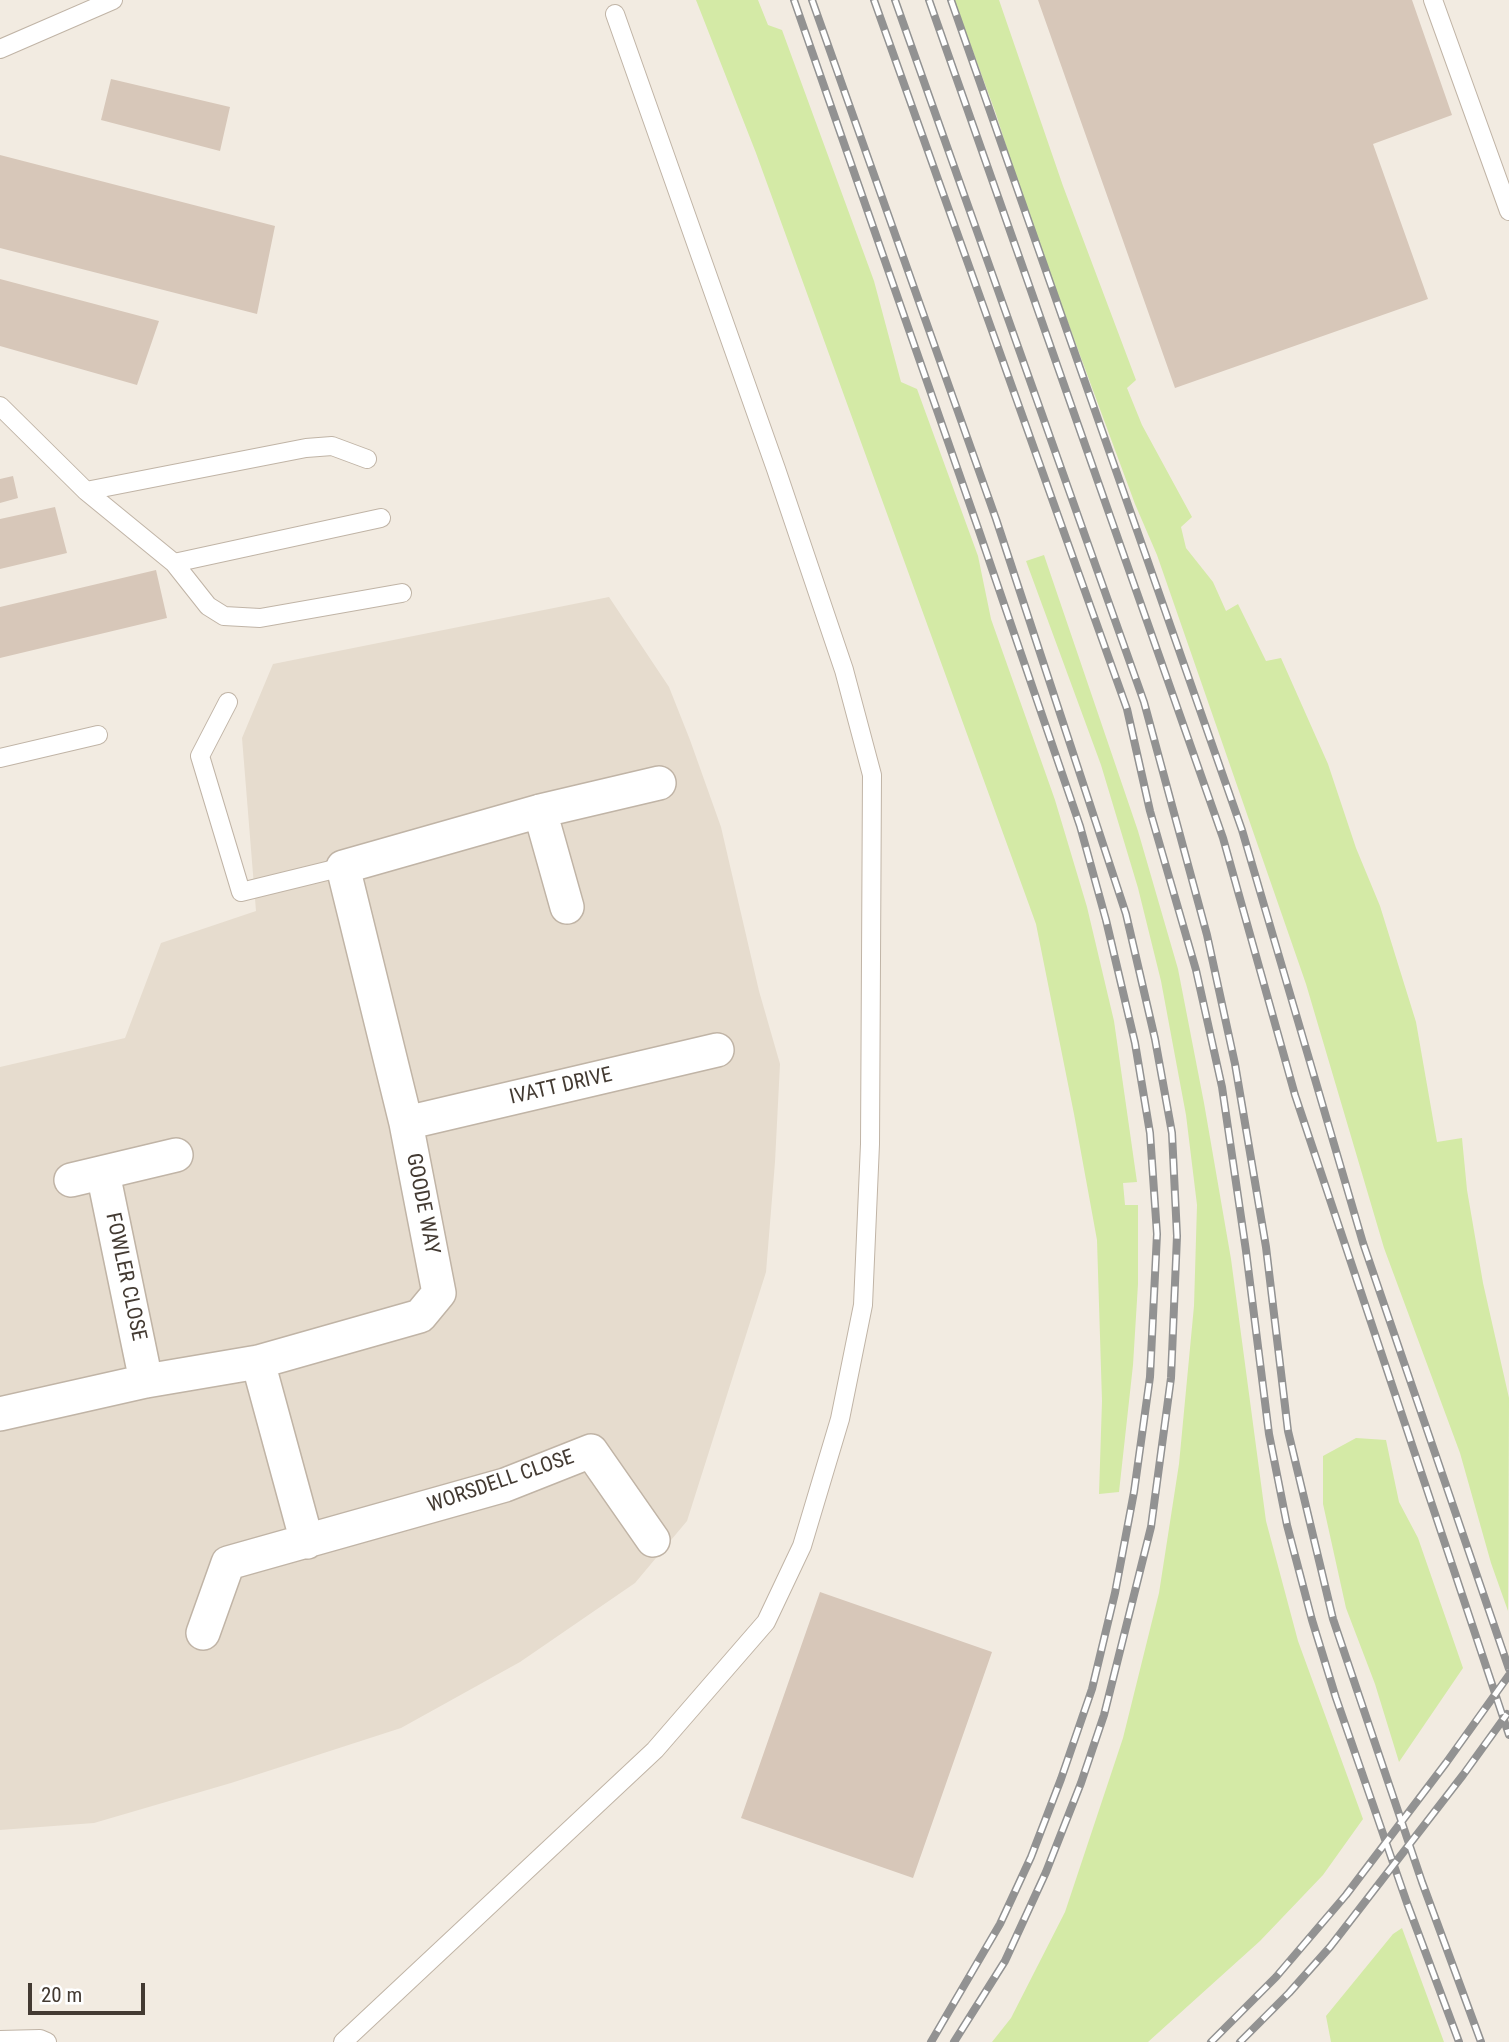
<!DOCTYPE html>
<style>
body{margin:0}
#map{position:relative;width:1509px;height:2042px;overflow:hidden;background:#f2ebe1;font-family:"Roboto Condensed",sans-serif}
canvas{display:block}
.scale{position:absolute;left:28px;top:1983px;width:117px;height:32px;box-sizing:border-box;border:4px solid #433a32;border-top:0;padding-left:9px;font-size:21px;line-height:24px;white-space:nowrap;color:#433a32;-webkit-text-stroke:5px #fff;paint-order:stroke}
</style>
<div id="map">
<canvas width="1509" height="2042"></canvas>
<div class="scale">20 m</div>
</div>
<script>
const c = document.querySelector('canvas').getContext('2d');
c.lineJoin = 'round';
function paint(path, color) {
  c.fillStyle = color;
  c.fill(path, 'evenodd');
}
function toPath(rows) {
  const path = new Path2D();
  for (const r of rows) {
    path.moveTo(r[0], r[1]);
    for (let i = 2; i < r.length; i += 2) path.lineTo(r[i], r[i + 1]);
  }
  return path;
}
function trace(path, color, width, dash) {
  c.strokeStyle = color;
  c.lineWidth = width;
  c.lineCap = dash ? 'butt' : 'round';
  c.setLineDash(dash || []);
  c.stroke(path);
}
function drawText(font, color, halo, rows, align = 'center') {
  c.font = font + ' "Roboto Condensed",sans-serif';
  c.lineWidth = 5;
  c.setLineDash([]);
  c.textBaseline = 'middle';
  c.strokeStyle = halo;
  c.fillStyle = color;
  for (const [text, x, y, turn = 0] of rows) {
    c.save();
    c.translate(x, y);
    c.rotate((+turn || 0) * Math.PI / 180);
    c.textAlign = isNaN(turn) ? turn : align;
    if (halo) c.strokeText(text, 0, 0);
    c.fillText(text, 0, 0);
    c.restore();
  }
}
const residential = toPath([
 [609,597,669,687,690,740,721,827,759,991,780,1064,775,1162,766,1272,687,1521,635,1583,520,1662,401,1728,231,1783,94,1823,0,1830,0,1067,125,1038,161,943,256,911,242,738,273,664]
]);
const green = toPath([
 [696,0,758,0,768,25,782,30,874,281,901,382,917,389,978,556,991,619,1055,800,1087,907,1114,1021,1137,1182,1123,1183,1125,1205,1138,1205,1138,1284,1133,1365,1119,1492,1099,1494,1102,1401,1097,1240,1074,1114,1036,924,756,153],
 [954,0,999,0,1063,186,1136,380,1127,388,1142,425,1192,517,1181,527,1186,548,1213,582,1226,611,1238,604,1266,661,1281,658,1328,764,1356,848,1380,906,1416,1022,1437,1142,1462,1138,1467,1190,1483,1283,1509,1398,1508,1611,1491,1563,1460,1453,1384,1248,1306,984,1157,555,1135,504,1026,209,996,114],
 [1044,555,1138,831,1178,969,1204,1103,1231,1259,1266,1521,1298,1641,1363,1819,1323,1875,1260,1941,1148,2042,992,2042,1011,2018,1065,1912,1123,1738,1159,1593,1179,1464,1194,1306,1197,1205,1186,1115,1161,981,1138,888,1101,765,1026,561],
 [1356,1438,1386,1440,1399,1502,1418,1538,1463,1668,1399,1762,1375,1684,1346,1608,1323,1504,1323,1456],
 [1402,1928,1444,2042,1331,2042,1326,2016,1393,1934]
]);
const building = toPath([
 [1038,0,1412,0,1452,115,1373,144,1428,299,1175,388],
 [111,79,230,107,220,151,101,120],
 [0,155,275,226,257,314,0,248],
 [0,279,159,321,137,385,0,346],
 [13,476,18,498,0,503,0,479],
 [55,507,67,553,0,569,0,519],
 [156,570,167,618,0,658,0,607],
 [820,1592,992,1652,913,1878,741,1818]
]);
const service = toPath([
 [1433,0,1509,211],
 [0,49,113,0],
 [0,406,86,491,174,563,208,606,224,616,260,618,402,593],
 [86,491,306,448,332,446,367,459],
 [174,563,381,518],
 [228,702,200,756,241,892,343,867],
 [0,758,98,735],
 [0,2040,40,2039,47,2042],
 [343,2042,655,1750,766,1622,802,1546,840,1419,863,1305,870,1144,872,775,844,670,776,469,615,14]
]);
const minor = toPath([
 [540,811,567,907],
 [406,1123,717,1050],
 [103,1173,146,1381],
 [71,1180,176,1155],
 [258,1362,307,1542],
 [0,1414,146,1381,258,1362,420,1316,439,1293,406,1123,343,867,540,811,659,783],
 [203,1633,228,1563,505,1485,591,1451,653,1540]
]);
const rail = toPath([
 [794,0,978,528,1080,826,1106,920,1135,1043,1150,1133,1157,1234,1150,1377,1134,1492,1115,1593,1092,1689,1061,1779,1031,1857,1000,1924,931,2042],
 [812,0,996,519,1126,914,1155,1039,1172,1133,1177,1236,1171,1378,1151,1527,1104,1715,1081,1783,1046,1872,1005,1961,954,2042],
 [874,0,1127,709,1150,811,1196,970,1222,1087,1246,1251,1269,1434,1287,1525,1312,1620,1336,1698,1407,1903,1459,2042],
 [895,0,1144,702,1207,935,1235,1064,1266,1247,1288,1431,1333,1619,1422,1882,1481,2042],
 [929,0,1223,838,1295,1095,1509,1735],
 [951,0,1242,830,1363,1243,1509,1669],
 [1211,2042,1276,1977,1346,1895,1446,1763,1509,1675],
 [1240,2042,1289,1993,1330,1947,1463,1775,1507,1714]
]);
const streetNames = [
 ["IVATT DRIVE",561,1087,-13],
 ["GOODE WAY",422,1204,79],
 ["FOWLER CLOSE",125,1277,78],
 ["WORSDELL CLOSE",501,1482,-19]
];
paint(residential, '#e6dcce');
paint(green, '#d4eaa6');
paint(building, '#d7c7b9');
trace(service, '#c0b4a6', 20);
trace(minor, '#c0b4a6', 36);
trace(service, '#fff', 18);
trace(minor, '#fff', 33);
trace(rail, '#929292', 8);
trace(rail, '#fff', 5, [16]);
drawText('21px', '#433a32', '#fff', streetNames);
</script>
